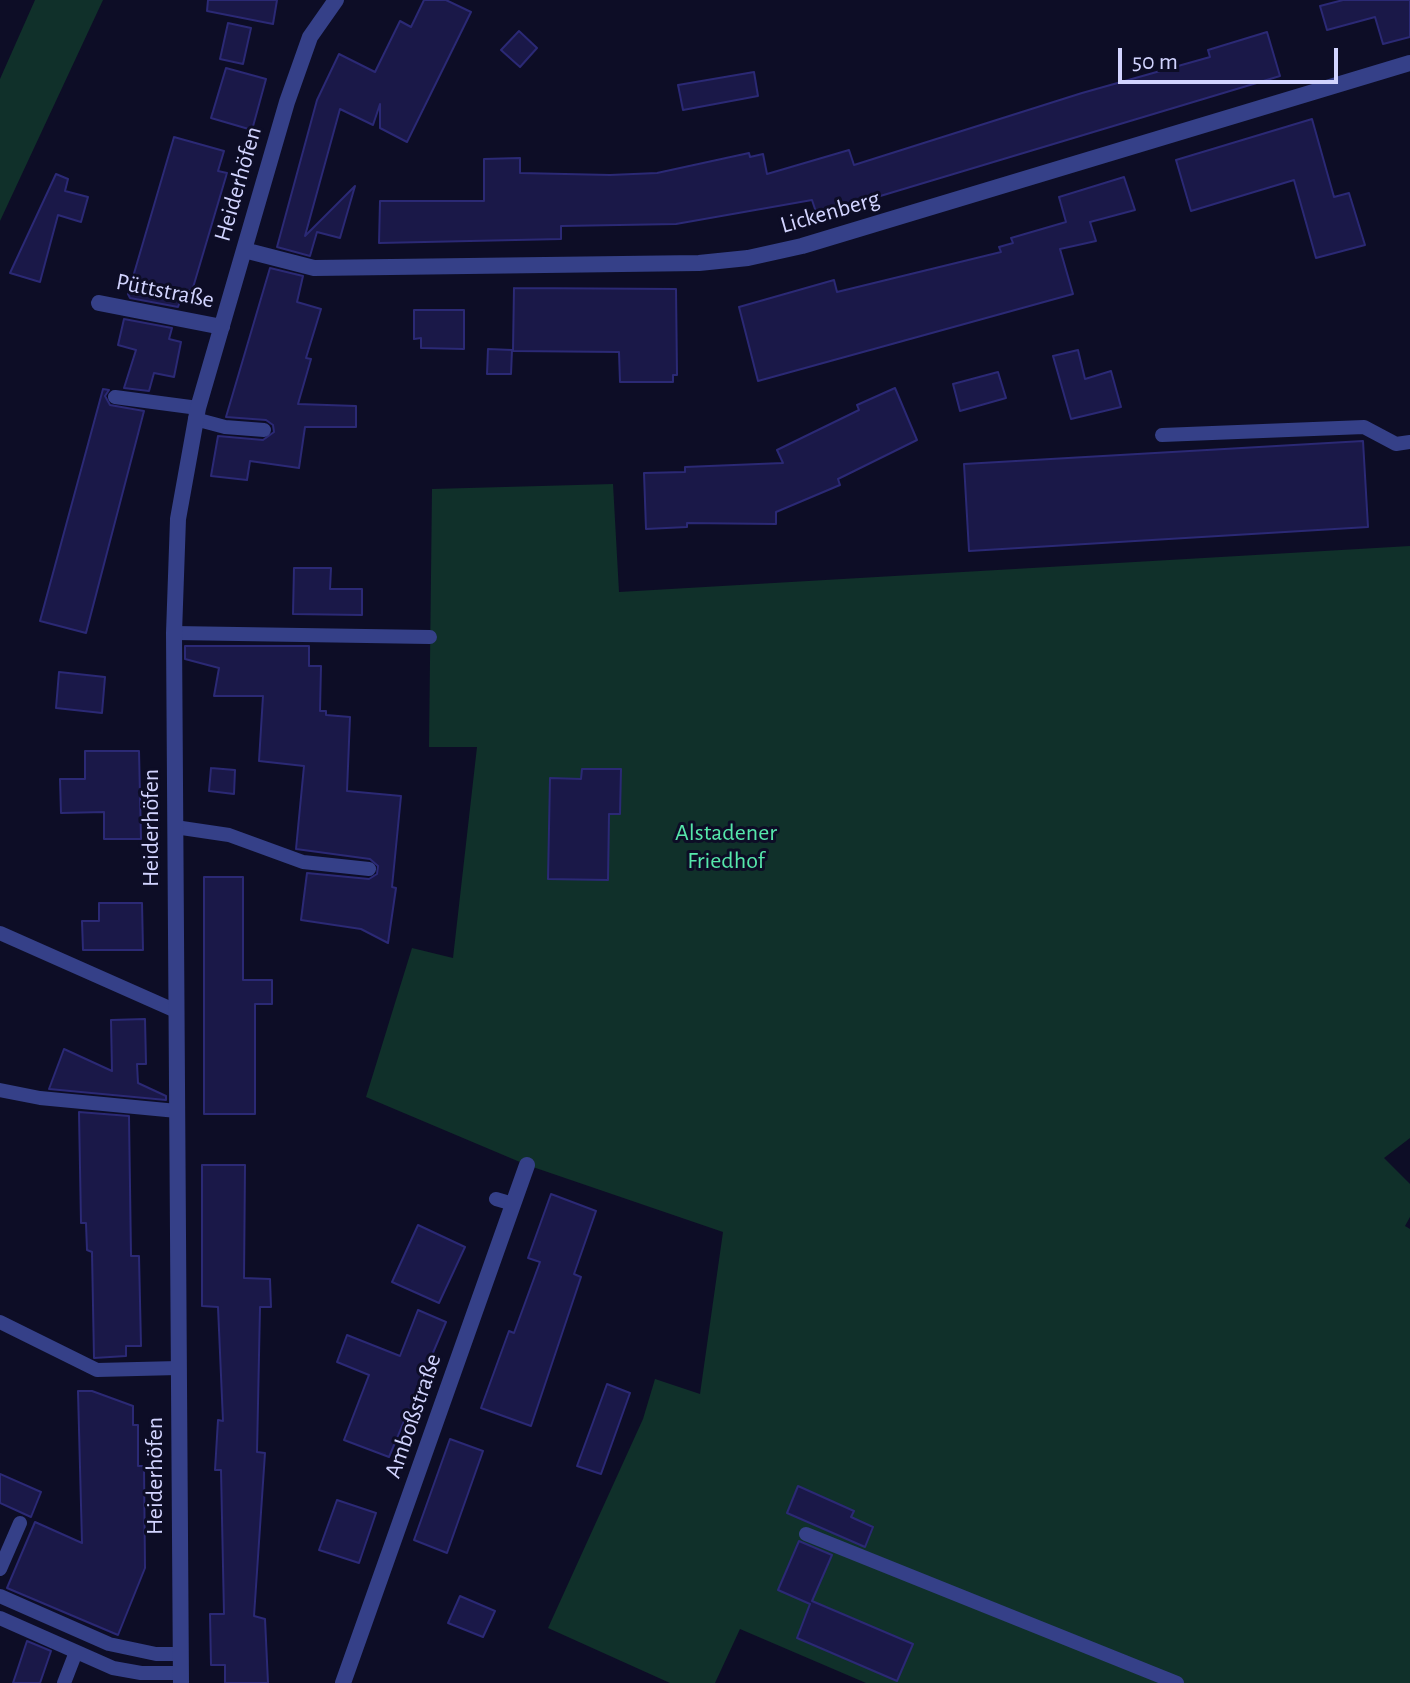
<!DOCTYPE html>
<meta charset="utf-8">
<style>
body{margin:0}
#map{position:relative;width:1410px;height:1683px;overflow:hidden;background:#0d0d26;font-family:"Alegreya Sans",sans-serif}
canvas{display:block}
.scale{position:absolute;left:1118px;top:48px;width:220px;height:36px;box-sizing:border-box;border:4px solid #d2d4ff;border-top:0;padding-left:10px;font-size:24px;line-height:28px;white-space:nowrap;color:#d2d4ff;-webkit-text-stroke:6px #0d0d26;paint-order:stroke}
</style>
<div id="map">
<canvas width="1410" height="1683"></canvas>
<div class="scale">50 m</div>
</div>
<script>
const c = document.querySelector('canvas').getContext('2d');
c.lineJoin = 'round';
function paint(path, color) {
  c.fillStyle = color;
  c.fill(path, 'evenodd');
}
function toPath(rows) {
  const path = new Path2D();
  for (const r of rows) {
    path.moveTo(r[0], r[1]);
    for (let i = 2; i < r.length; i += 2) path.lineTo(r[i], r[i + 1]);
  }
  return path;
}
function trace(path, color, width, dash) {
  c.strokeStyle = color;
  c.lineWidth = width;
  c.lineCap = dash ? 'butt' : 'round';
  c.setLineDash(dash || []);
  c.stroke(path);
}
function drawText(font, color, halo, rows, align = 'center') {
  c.font = font + ' "Alegreya Sans",sans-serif';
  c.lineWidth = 6;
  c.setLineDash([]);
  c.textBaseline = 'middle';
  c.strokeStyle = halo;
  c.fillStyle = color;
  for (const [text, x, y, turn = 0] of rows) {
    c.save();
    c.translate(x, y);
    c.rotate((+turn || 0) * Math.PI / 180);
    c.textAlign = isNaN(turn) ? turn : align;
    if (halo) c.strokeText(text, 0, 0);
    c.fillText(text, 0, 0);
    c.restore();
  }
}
const green = toPath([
 [35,0,103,0,0,221,0,79],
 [613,484,619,592,1410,546,1410,1138,1384,1158,1410,1184,1410,1217,1405,1226,1410,1229,1410,1683,866,1683,740,1629,715,1683,670,1683,548,1628,643,1419,655,1379,700,1394,723,1232,527,1165,366,1097,412,948,453,958,477,747,429,747,432,489]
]);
const building = toPath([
 [208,0,277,0,273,24,207,11,208,0],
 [424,0,446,0,471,12,407,142,380,128,380,104,373,125,340,109,305,236,355,186,340,238,317,232,310,256,277,247,317,100,339,54,375,72,400,21,411,27,424,0],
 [1343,0,1410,0,1410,37,1383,44,1375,17,1327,30,1320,6,1343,0],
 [228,23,251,28,243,64,220,59,228,23],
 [519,31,537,48,520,67,501,50,519,31],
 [1267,32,1280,76,817,215,812,200,676,224,561,226,561,239,379,243,380,201,484,201,484,159,520,158,520,173,610,175,657,173,749,153,750,157,763,154,767,174,849,150,854,165,1082,93,1210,57,1208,50,1267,32],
 [226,68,266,79,252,130,211,118,226,68],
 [754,72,758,96,683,110,678,85,754,72],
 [1312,119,1334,197,1349,193,1365,245,1316,258,1294,180,1191,211,1176,160,1312,119],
 [174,137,224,151,218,171,227,173,192,291,184,289,178,307,130,298,128,294,174,137],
 [56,174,68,179,65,191,88,197,81,222,58,215,40,282,10,273,56,174],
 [1124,177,1135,210,1090,222,1096,241,1060,249,1073,294,758,381,739,307,834,280,837,292,1001,252,999,247,1013,243,1011,238,1066,222,1059,197,1124,177],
 [270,268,303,276,297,302,321,309,306,358,311,359,298,404,356,406,356,427,305,427,299,468,250,461,247,480,211,476,218,436,263,440,274,432,273,425,266,420,226,417,270,268],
 [514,288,676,289,677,375,673,375,673,382,620,382,619,352,513,351,514,288],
 [414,310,464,310,464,349,421,348,421,338,414,339,414,310],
 [124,319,172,328,169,339,181,342,174,377,154,373,149,391,124,388,136,350,118,345,124,319],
 [488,349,512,350,511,374,487,374,488,349],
 [1078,350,1085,379,1111,371,1121,407,1071,419,1053,356,1078,350],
 [998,372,1006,398,960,411,953,384,998,372],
 [895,388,917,440,838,479,840,485,776,512,776,524,687,523,687,527,646,529,644,473,685,472,685,467,783,463,777,450,859,410,857,405,895,388],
 [103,389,109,390,105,396,110,405,144,411,86,633,40,621,103,389],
 [1363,441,1368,527,969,551,964,464,1363,441],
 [294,568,331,568,330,589,362,589,362,615,293,614,294,568],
 [185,646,309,646,309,666,321,666,320,711,326,711,326,715,350,717,347,791,401,796,392,887,396,888,388,943,361,929,301,920,307,873,369,879,377,874,378,866,370,859,296,849,304,766,259,761,263,696,214,696,219,668,185,659,185,646],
 [59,672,105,677,102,713,56,708,59,672],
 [85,751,139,751,141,839,104,839,104,812,61,813,60,779,85,779,85,751],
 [211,768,235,770,234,794,209,791,211,768],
 [582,769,621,769,620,814,609,814,608,880,548,879,550,778,581,779,582,769],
 [204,877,243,877,243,980,272,980,272,1004,255,1004,255,1114,204,1114,204,877],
 [99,903,142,903,143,950,83,950,82,921,99,921,99,903],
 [145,1019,146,1064,137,1064,138,1083,166,1096,166,1100,49,1089,64,1049,112,1071,111,1020,145,1019],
 [79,1112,129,1116,131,1256,139,1256,141,1346,126,1346,126,1356,94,1358,92,1252,87,1250,86,1223,81,1223,79,1112],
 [202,1165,245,1165,244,1278,270,1279,271,1307,260,1307,257,1452,265,1453,254,1616,265,1619,268,1683,225,1683,225,1665,211,1665,210,1614,224,1614,221,1470,215,1470,218,1420,223,1421,218,1307,202,1306,202,1165],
 [551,1194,596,1211,574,1274,581,1277,531,1426,481,1408,509,1331,514,1333,540,1262,528,1258,551,1194],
 [418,1225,465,1247,439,1303,392,1282,418,1225],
 [418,1310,446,1322,389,1457,344,1440,369,1375,337,1362,347,1335,400,1356,418,1310],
 [607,1384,630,1393,601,1474,577,1466,607,1384],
 [78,1391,92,1391,133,1406,133,1425,138,1425,138,1466,144,1466,145,1568,118,1635,7,1588,35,1522,82,1543,78,1391],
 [450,1439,483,1451,447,1553,414,1540,450,1439],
 [0,1474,41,1492,31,1517,0,1503,0,1474],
 [798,1486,854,1511,851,1517,873,1527,865,1547,787,1513,798,1486],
 [337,1500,376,1513,359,1563,319,1550,337,1500],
 [799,1541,832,1555,812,1601,913,1644,897,1681,797,1638,810,1604,778,1590,799,1541],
 [460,1596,495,1611,483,1637,448,1623,460,1596],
 [27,1641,51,1651,40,1683,13,1683,27,1641]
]);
const service = toPath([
 [115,397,198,408],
 [195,419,225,427,264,430],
 [1162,435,1364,427,1396,444,1410,442],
 [174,633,430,637],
 [175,827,229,835,303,862,369,869],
 [0,933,176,1011],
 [0,1090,40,1098,177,1111],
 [496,1199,513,1204],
 [0,1322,97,1370,178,1368],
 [806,1534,1177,1683],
 [0,1569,20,1523],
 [0,1596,109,1644,156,1654,180,1654],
 [0,1618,113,1668,141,1673,180,1673],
 [64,1683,76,1652]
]);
const minor = toPath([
 [244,250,314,268,699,263,748,258,802,246,1410,63],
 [99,303,222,327],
 [181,1683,174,633,178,519,198,408,287,102,310,37,336,0],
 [343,1683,527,1165]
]);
const streetNames = [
 ["Heiderhöfen",238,184,-74],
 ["Lickenberg",830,212,-16],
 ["Püttstraße",165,291,11],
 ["Heiderhöfen",151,828,-90],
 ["Amboßstraße",413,1416,-71],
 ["Heiderhöfen",155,1476,-90]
];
const parkNames = [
 ["Alstadener",726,833],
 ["Friedhof",726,861]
];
paint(green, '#10302a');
paint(building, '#1a1848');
trace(building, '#2b2975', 2);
trace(service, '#354088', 14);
trace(minor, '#354088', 16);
drawText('24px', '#d2d4ff', '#0d0d26', streetNames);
drawText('24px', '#56e7ab', '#0d0d26', parkNames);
</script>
